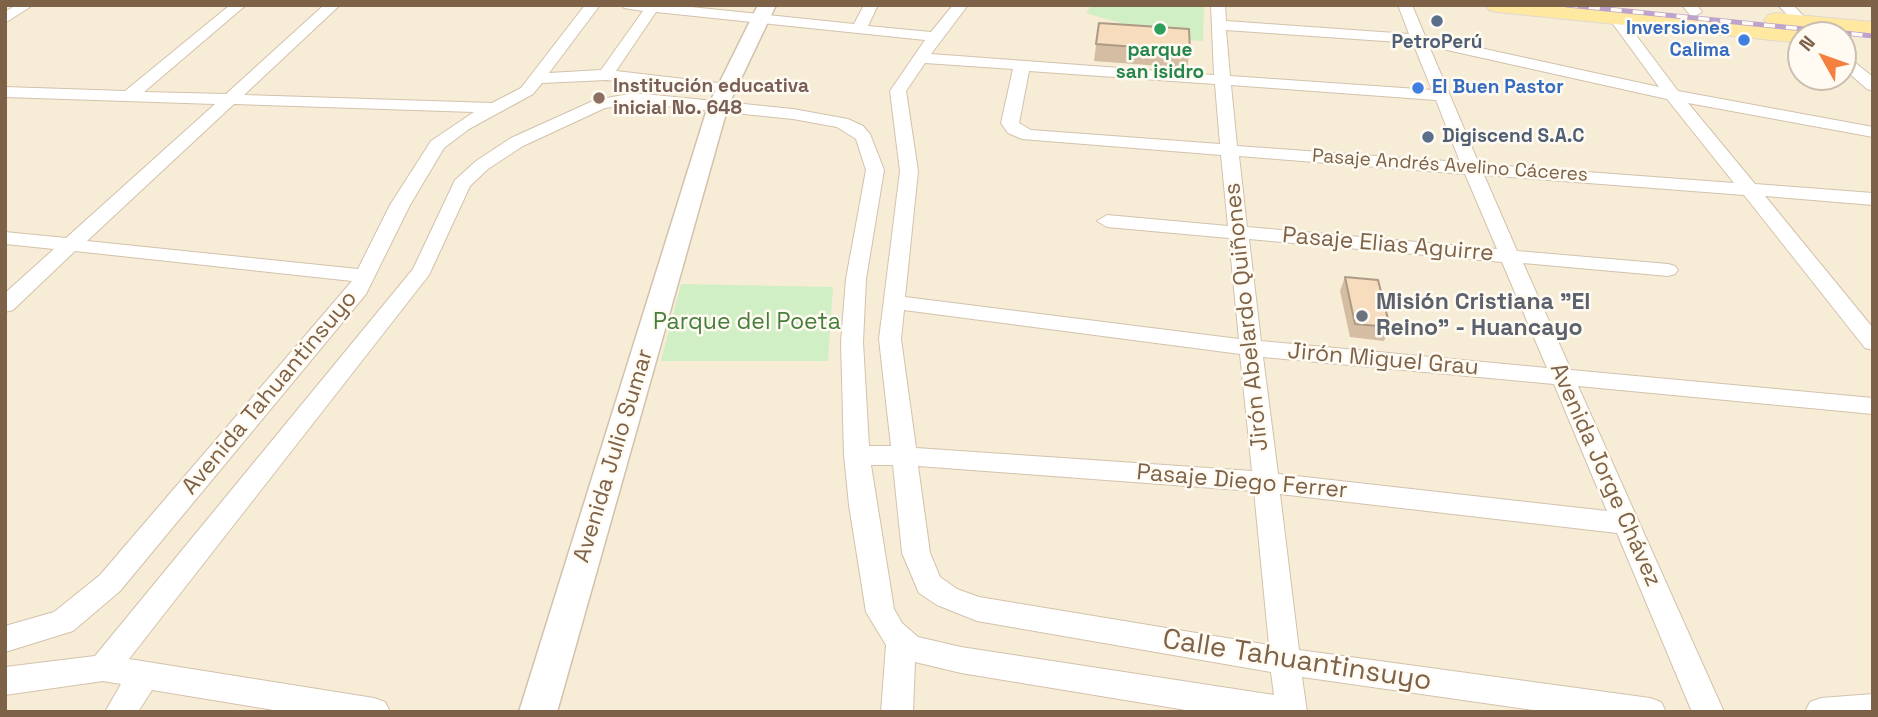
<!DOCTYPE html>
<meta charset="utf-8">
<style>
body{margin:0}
#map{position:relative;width:1878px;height:717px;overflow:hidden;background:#fff9e9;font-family:"Space Grotesk",sans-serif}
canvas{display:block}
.frame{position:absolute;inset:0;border:7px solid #7e6248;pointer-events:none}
.north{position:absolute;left:1787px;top:21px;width:70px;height:70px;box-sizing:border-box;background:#fffbf2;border:2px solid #cbbeae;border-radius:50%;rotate:310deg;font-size:19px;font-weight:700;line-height:28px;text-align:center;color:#7e6248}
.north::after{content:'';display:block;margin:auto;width:24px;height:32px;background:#f58141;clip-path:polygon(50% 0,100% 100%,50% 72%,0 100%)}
</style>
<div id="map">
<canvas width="1878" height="717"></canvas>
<div class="frame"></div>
<div class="north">N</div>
</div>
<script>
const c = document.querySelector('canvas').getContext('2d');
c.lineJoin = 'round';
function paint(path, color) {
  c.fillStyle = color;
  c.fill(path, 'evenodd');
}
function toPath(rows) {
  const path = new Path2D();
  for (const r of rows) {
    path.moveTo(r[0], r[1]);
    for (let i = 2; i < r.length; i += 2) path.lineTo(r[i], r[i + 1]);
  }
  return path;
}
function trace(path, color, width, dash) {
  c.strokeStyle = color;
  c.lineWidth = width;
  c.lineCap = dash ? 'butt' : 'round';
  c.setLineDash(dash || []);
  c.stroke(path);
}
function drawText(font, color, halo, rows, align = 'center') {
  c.font = font + ' "Space Grotesk",sans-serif';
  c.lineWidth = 5;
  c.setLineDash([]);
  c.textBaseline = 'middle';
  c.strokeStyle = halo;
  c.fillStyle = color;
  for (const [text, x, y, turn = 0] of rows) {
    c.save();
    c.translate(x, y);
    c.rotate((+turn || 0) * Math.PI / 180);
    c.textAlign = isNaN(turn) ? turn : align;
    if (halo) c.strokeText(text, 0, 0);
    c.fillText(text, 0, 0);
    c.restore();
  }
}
const residential = toPath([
 [5,5,1873,5,1873,712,5,712],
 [1801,35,1843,35,1843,77,1801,77]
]);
const green = toPath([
 [1092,5,1204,5,1203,41,1113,35,1121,23,1086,13],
 [681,284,833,287,828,361,661,361]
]);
const minor = toPath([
 [16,5,33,5,5,23,5,12,16,5],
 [230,5,246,5,144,92,226,94,324,5,340,5,244,95,492,103,521,88,585,5,600,5,549,73,601,70,643,11,624,8,622,5,672,5,854,24,864,5,878,5,868,26,931,32,953,5,968,5,931,54,1214,75,1211,5,1225,5,1226,21,1409,34,1398,5,1412,5,1425,36,1659,87,1608,17,1615,13,1620,14,1678,91,1873,127,1873,137,1688,103,1755,184,1873,193,1873,205,1765,196,1873,328,1873,350,1865,348,1744,195,1484,175,1517,251,1668,264,1675,266,1678,270,1675,274,1668,276,1523,263,1571,370,1873,398,1873,414,1578,386,1724,712,1692,712,1617,533,1280,494,1299,650,1650,698,1661,702,1666,712,1547,712,1302,677,1307,712,1198,712,961,673,915,662,913,712,881,712,886,645,866,612,849,505,844,455,841,342,846,279,866,170,856,139,837,127,793,119,635,103,605,108,523,146,488,169,470,186,429,275,129,659,374,698,385,702,390,712,286,712,152,690,138,712,105,712,121,684,103,681,5,695,5,667,95,656,413,269,455,180,476,161,511,138,595,100,635,93,793,109,848,119,863,126,870,134,884,170,866,279,863,342,869,446,891,446,879,339,900,171,890,91,925,40,656,12,616,71,727,84,735,89,733,92,606,80,542,83,533,94,469,129,444,148,410,205,366,294,120,591,73,631,5,652,5,626,54,612,100,575,352,281,75,251,13,310,5,312,5,293,54,249,5,244,5,232,66,238,215,104,5,97,5,87,125,91,230,5],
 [1226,30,1413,43,1432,90,1230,76,1226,30],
 [1429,46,1667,99,1734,183,1479,164,1429,46],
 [925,63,1013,69,1001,123,1008,133,1022,139,1221,155,1228,226,1107,215,1097,221,1107,227,1229,238,1239,339,905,297,918,171,906,91,925,63],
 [1029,71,1215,84,1220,144,1031,130,1019,123,1029,71],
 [1231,85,1436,100,1460,162,1237,146,1231,85],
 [234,104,474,112,431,141,390,205,358,269,87,241,234,104],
 [1239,156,1465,174,1497,249,1247,227,1239,156],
 [1249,239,1502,262,1547,368,1261,341,1249,239],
 [904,310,1240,354,1252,471,916,448,901,339,904,310],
 [1263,357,1554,384,1607,511,1278,474,1263,357],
 [871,465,893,465,902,553,919,593,937,605,977,621,1271,672,1274,695,961,647,918,637,902,623,894,609,871,465],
 [918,466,1254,491,1269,645,979,597,957,589,940,577,930,553,918,466],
 [1682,5,1697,5,1702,12,1695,16,1690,15,1682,5],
 [1778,5,1793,5,1810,23,1803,27,1798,26,1778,5],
 [1843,55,1848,57,1873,77,1873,91,1867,89,1843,68,1843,55],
 [1873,694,1873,712,1805,712,1810,702,1821,698,1873,694]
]);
const tertiary = toPath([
 [758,5,776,5,728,106,557,712,519,712,708,106,758,5]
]);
const primary = toPath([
 [1486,5,1568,5,1770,26,1764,20,1768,15,1776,13,1873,22,1873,36,1805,30,1812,35,1801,35,1801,43,1497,12,1489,10,1486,5]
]);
const rail = toPath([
 [1567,5,1873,36]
]);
const wall = toPath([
 [1099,23,1190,51,1187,68,1094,61],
 [1345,277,1390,327,1384,341,1350,337,1340,291]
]);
const building = toPath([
 [1099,23,1189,29,1190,51,1096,44,1099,23],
 [1345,277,1378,280,1390,327,1355,324,1345,277]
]);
const markers = [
 [1437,21,7,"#5c6f8a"],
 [1160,29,7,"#2e9e5b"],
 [1744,40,7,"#3f7fe0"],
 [1418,88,7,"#3f7fe0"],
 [599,98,7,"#8d6e63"],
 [1428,137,7,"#5c6f8a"],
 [1362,316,7,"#6b7280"]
];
const farShopnames = [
 ["Inversiones",1730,29],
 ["Calima",1730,51],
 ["El Buen Pastor",1432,88,"left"]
];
const farServicenames = [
 ["PetroPerú",1437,43],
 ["Digiscend S.A.C",1442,137,"left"]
];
const farLeisurenames = [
 ["parque",1160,51],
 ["san isidro",1160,73]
];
const farEducationnames = [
 ["Institución educativa",613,87],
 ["inicial No. 648",613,109]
];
const farStreetnames = [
 ["Pasaje Andrés Avelino Cáceres",1450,166,4]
];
const streetNames = [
 ["Pasaje Elias Aguirre",1388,245,5],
 ["Jirón Abelardo Quiñones",1247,317,-96],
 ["Jirón Miguel Grau",1383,360,5],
 ["Avenida Tahuantinsuyo",270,393,-50],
 ["Avenida Julio Sumar",614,456,-73],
 ["Avenida Jorge Chávez",1605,475,66],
 ["Pasaje Diego Ferrer",1242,482,5]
];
const worshipNames = [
 ["Misión Cristiana \"El",1376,303],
 ["Reino\" - Huancayo",1376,329]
];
const parkNames = [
 ["Parque del Poeta",747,323]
];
const nearStreetnames = [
 ["Calle Tahuantinsuyo",1297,661,9]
];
paint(residential, '#f7ecd6');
paint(green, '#d0efc5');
trace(minor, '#d3c2ac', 2);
trace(tertiary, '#d3c2ac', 3);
trace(primary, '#e0d9d3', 2);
paint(minor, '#fff');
paint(tertiary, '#fff');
paint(primary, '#ffe8a0');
trace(rail, '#bea4cc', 5);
trace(rail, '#fffbf2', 3.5, [11]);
paint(wall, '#d4bda3');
paint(building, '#f7dcbd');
trace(building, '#ad9a84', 2);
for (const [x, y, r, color] of markers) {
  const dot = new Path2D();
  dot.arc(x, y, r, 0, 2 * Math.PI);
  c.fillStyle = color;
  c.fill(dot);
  trace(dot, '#fffbf2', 2.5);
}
drawText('bold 19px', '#366cbe', '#fffbf2', farShopnames, 'right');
drawText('bold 19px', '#4e5e75', '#fffbf2', farServicenames);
drawText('bold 19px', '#27864d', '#fffbf2', farLeisurenames);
drawText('bold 19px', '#785e54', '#fffbf2', farEducationnames, 'left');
drawText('19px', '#7e6248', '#fffbf2', farStreetnames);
drawText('23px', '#7e6248', '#fffbf2', streetNames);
drawText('bold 23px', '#5b616d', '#fffbf2', worshipNames, 'left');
drawText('23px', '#477e3c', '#fffbf2', parkNames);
drawText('28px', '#7e6248', '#fffbf2', nearStreetnames);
</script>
